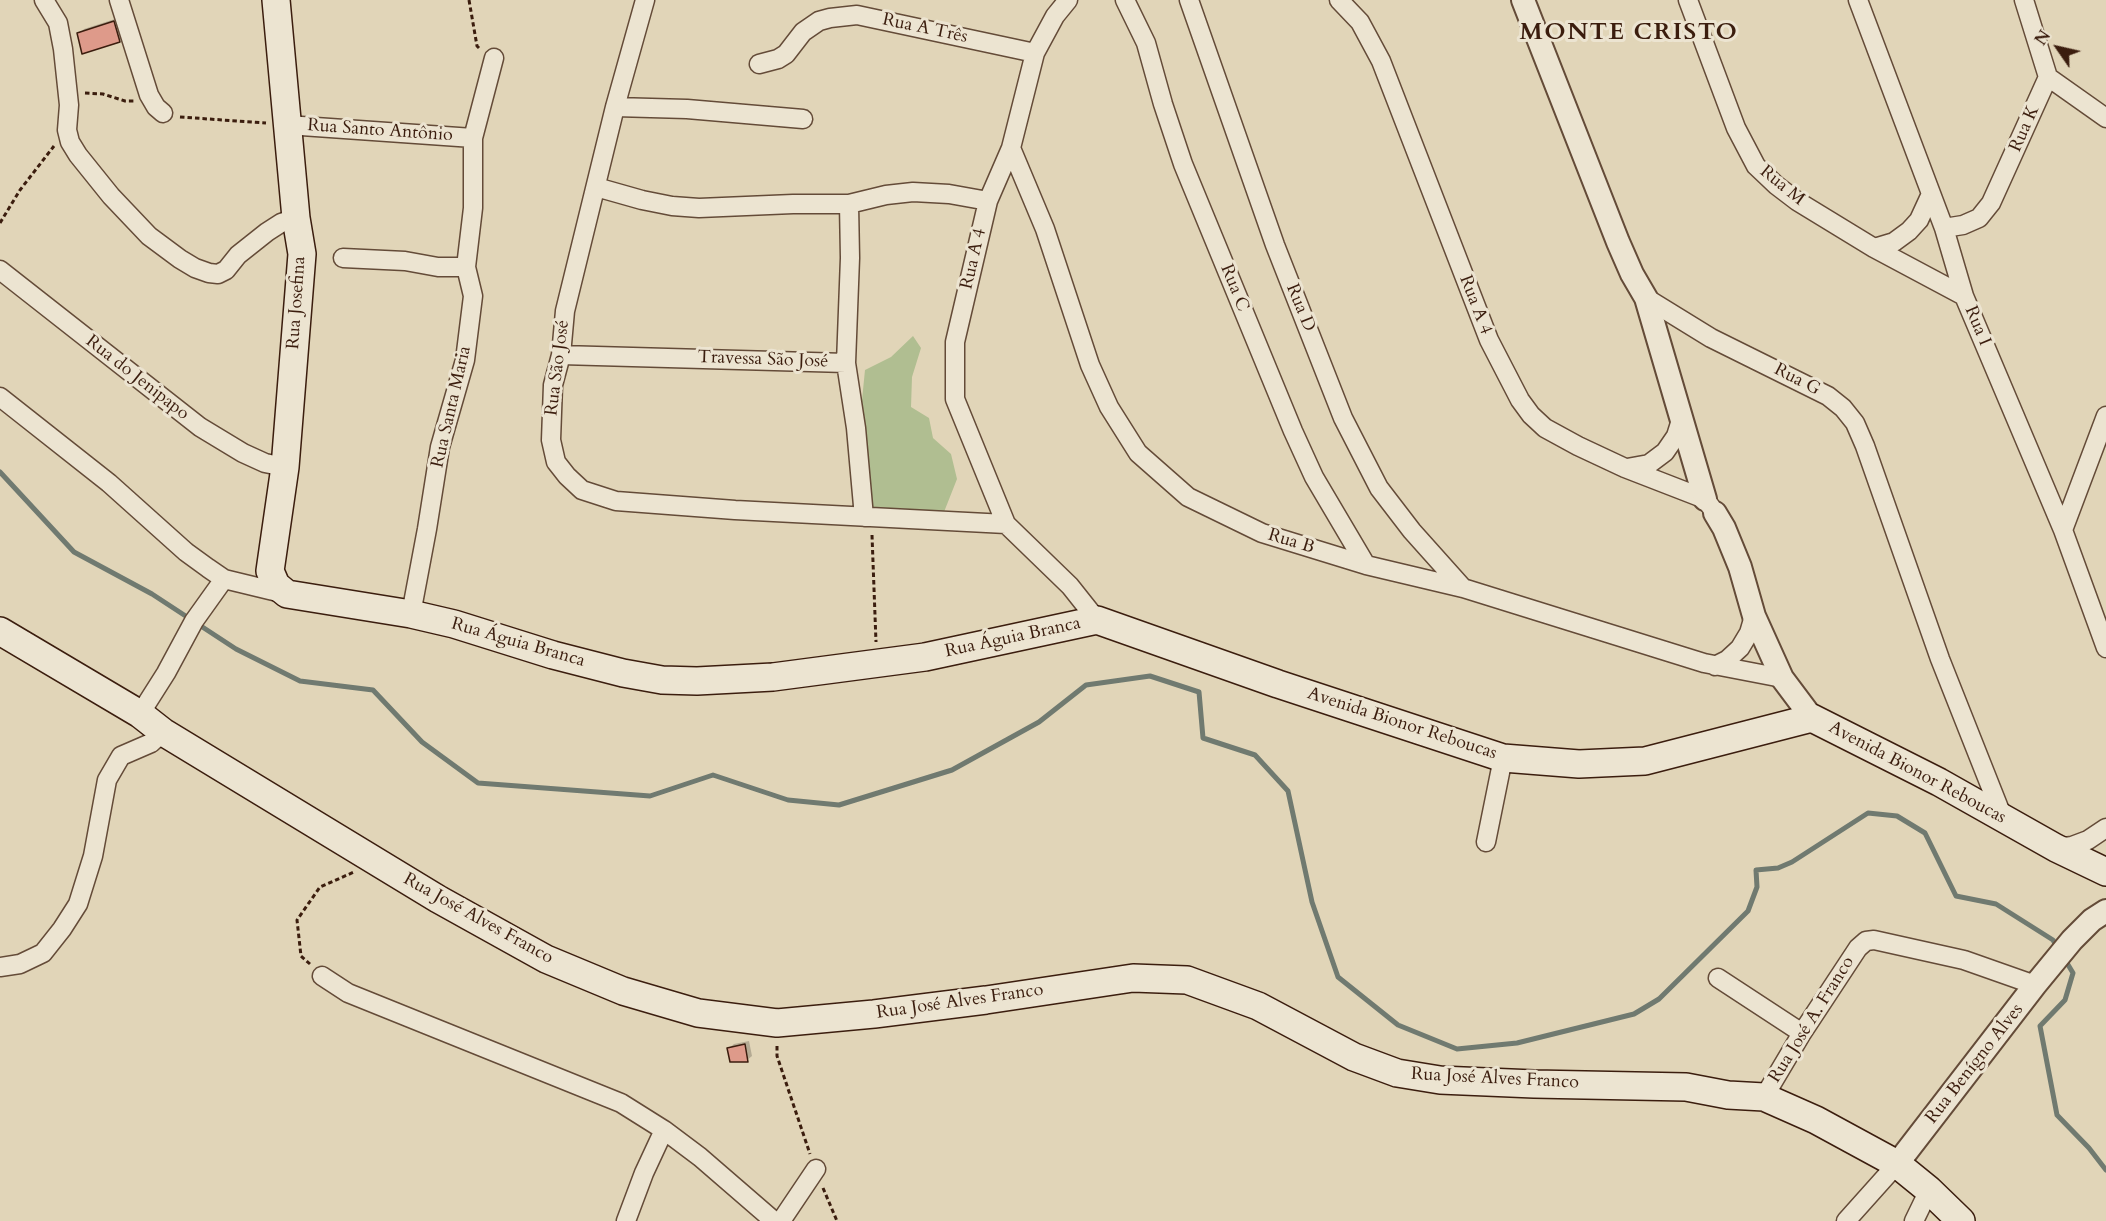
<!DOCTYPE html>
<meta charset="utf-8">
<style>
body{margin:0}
#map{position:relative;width:2106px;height:1221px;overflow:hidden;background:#e1d5b8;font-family:Cardo,serif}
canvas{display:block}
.north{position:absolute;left:2028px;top:18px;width:60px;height:60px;-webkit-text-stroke:4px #ece4d1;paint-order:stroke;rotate:304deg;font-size:16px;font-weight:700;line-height:24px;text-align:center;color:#3b1d0e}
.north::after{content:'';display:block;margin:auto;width:21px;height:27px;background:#3b1d0e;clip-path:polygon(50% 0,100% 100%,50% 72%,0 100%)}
</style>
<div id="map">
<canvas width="2106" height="1221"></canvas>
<div class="north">N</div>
</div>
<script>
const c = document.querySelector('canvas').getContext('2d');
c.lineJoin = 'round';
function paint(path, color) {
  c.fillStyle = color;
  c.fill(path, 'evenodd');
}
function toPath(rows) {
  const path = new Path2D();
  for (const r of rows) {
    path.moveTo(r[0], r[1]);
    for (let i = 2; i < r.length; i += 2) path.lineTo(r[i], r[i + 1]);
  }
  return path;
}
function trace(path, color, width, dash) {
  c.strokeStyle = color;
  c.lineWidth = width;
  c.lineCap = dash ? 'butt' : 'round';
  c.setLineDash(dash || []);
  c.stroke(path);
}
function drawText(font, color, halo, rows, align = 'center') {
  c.font = font + ' Cardo,serif';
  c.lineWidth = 6;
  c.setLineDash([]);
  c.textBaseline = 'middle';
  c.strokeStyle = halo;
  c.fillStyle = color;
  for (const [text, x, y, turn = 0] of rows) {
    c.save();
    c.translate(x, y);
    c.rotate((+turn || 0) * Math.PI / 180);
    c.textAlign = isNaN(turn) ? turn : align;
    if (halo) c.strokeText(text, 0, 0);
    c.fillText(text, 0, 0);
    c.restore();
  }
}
const green = toPath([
 [913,336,921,348,912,377,911,407,929,418,933,438,951,454,957,479,944,512,870,507,861,410,865,370,891,357]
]);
const shadow = toPath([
 [118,18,124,36,120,41,83,52,79,34,84,29],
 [749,1041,752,1056,747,1060,729,1048,734,1044]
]);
const stream = toPath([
 [0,472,74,552,152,594,236,649,300,681,373,690,422,742,478,783,650,796,713,775,788,800,839,805,952,770,1039,722,1086,685,1150,676,1199,692,1203,738,1255,755,1288,791,1312,902,1338,977,1398,1025,1457,1049,1517,1043,1634,1014,1659,999,1748,911,1757,887,1756,870,1778,868,1792,862,1868,813,1897,816,1925,833,1956,896,1996,904,2053,940,2057,947],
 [2064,958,2073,973,2065,1000,2040,1026,2057,1115,2089,1148,2106,1170]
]);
const building = toPath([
 [114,21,120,42,82,54,77,33,114,21],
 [745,1044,748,1062,730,1062,727,1048,745,1044]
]);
const path = toPath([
 [469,0,477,46,480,49],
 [85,93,103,94,125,101,135,101],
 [180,117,266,123],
 [0,223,20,190,54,146],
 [872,535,876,642],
 [310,964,301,956,297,920,320,887,354,872],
 [777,1046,777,1056,810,1154],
 [823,1188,837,1221]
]);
const minor = toPath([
 [44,0,58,23,63,49,69,105,67,130,70,142,78,155,111,196,149,236,180,259,195,268,209,273,218,274,226,270,238,255,267,232,281,223,296,218],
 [119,0,149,95,156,107,163,113],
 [645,0,615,107,565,311,561,355,553,385,551,440,556,462,567,476,582,490,616,501,735,510,1006,524],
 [1068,0,1055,16,1035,53,1011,148,988,201,955,342,955,399,1006,524,1070,586,1097,620],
 [1125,0,1146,43,1163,104,1183,164,1293,431,1314,477,1366,565],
 [1189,0,1275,245,1343,418,1379,488,1412,531,1463,588],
 [1339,0,1360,22,1381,61,1489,340,1520,400,1531,415,1545,428,1578,446,1625,468,1705,499,1711,507],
 [1688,0,1736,128,1756,166,1776,185,1797,201,1874,248,1964,296],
 [1858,0,1944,228,1964,296,2063,530,2106,648],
 [759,64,778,59,786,54,803,32,819,21,830,18,857,15,1035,53],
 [2048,77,2106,118],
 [615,107,687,109,803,119],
 [287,125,473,138],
 [1011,148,1045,229,1090,365,1109,407,1138,453,1188,497,1262,533,1366,565,1463,588,1704,663,1782,678],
 [596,187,642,200,672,206,699,208,793,204,849,204],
 [1944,228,1963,225,1979,218,1991,203,2048,77,2024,0],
 [1874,248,1894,242,1909,231,1919,220,1931,194],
 [343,258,405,261,438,267,466,267],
 [0,270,200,427,243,453,265,463,285,467],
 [1646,298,1711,338,1828,396,1843,408,1855,423,1865,446,1940,659,2003,818],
 [561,355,846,363,856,428,864,517],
 [846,363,850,258,849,204,886,195,913,192,949,194,988,201],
 [0,397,109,483,186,552,208,568,224,579,286,594],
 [1627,468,1649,464,1665,452,1676,436,1682,417],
 [2063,530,2106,416],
 [411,614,427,529,440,447,465,360,473,296,466,267,473,208,473,138,494,58],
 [1715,666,1727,660,1740,648,1749,633,1754,616],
 [140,714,166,673,194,621,224,579],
 [1486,842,1503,758],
 [2056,848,2072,846,2088,840,2106,828],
 [0,967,20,964,43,953,62,929,78,904,93,856,107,780,121,756,151,743,163,732],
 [322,976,348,993,621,1103,664,1130,700,1157,774,1221],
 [1718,978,1802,1033],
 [1764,1097,1802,1033,1858,948,1866,941,1874,940,1964,960,2035,985],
 [626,1221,644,1173,664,1130],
 [781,1221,816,1169],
 [1846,1221,1897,1164],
 [1914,1221,1929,1190]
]);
const tertiary = toPath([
 [1523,0,1618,242,1632,274,1646,298,1705,499],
 [1715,513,1724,528,1740,567,1754,616,1782,678,1812,718],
 [1897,1164,2035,985,2072,940,2092,920,2106,911]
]);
const secondary = toPath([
 [276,0,296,218,302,254,285,467,270,571,276,585,287,594,411,614,454,624,553,655,623,673,662,680,697,681,773,677,925,657,1097,620,1278,684,1503,758,1579,764,1645,761,1812,718,1939,782,2056,848,2106,872],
 [0,631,140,714,163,732,438,899,546,959,623,991,698,1013,777,1023,874,1014,986,1000,1133,978,1187,980,1258,1006,1354,1057,1397,1073,1440,1080,1534,1084,1686,1087,1728,1095,1764,1097,1816,1120,1897,1164,1929,1190,1961,1221]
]);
const streetNames = [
 ["Rua A Três",925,29,12],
 ["Rua K",2025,129,-66],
 ["Rua Santo Antônio",380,131,4],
 ["Rua M",1782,186,39],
 ["Rua A 4",974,259,-77],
 ["Rua C",1234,288,68],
 ["Rua Josefina",297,303,-86],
 ["Rua A 4",1475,305,69],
 ["Rua D",1300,308,68],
 ["Rua I",1977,326,67],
 ["Travessa São José",763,360,2],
 ["Rua São José",558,368,-83],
 ["Rua do Jenipapo",137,378,38],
 ["Rua G",1797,380,27],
 ["Rua Santa Maria",452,407,-77],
 ["Rua B",1291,542,17],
 ["Rua Águia Branca",1013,638,-12],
 ["Rua Águia Branca",518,643,16],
 ["Avenida Bionor Reboucas",1402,724,18],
 ["Avenida Bionor Reboucas",1917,773,28],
 ["Rua José Alves Franco",478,919,29],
 ["Rua José Alves Franco",960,1002,-8],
 ["Rua José A. Franco",1812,1020,-58],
 ["Rua Benígno Alves",1975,1064,-52],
 ["Rua José Alves Franco",1495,1079,3]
];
const districtNames = [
 ["MONTE CRISTO",1629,33]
];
paint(green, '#b0be91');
paint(shadow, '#0003');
trace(stream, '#707a70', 5);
paint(building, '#de9a8a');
trace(building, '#3b1d0e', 1.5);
trace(minor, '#644b38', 21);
trace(tertiary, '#644b38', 26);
trace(secondary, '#3b1d0e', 30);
trace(path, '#3b1d0e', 3, [4.5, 3]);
trace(minor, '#ece4d1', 18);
trace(tertiary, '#ece4d1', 22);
trace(secondary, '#ece4d1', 27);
drawText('18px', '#3b1d0e', '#ece4d1', streetNames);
c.letterSpacing = '1.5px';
drawText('bold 24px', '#3b1d0e', '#ece4d1', districtNames);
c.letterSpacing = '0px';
</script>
